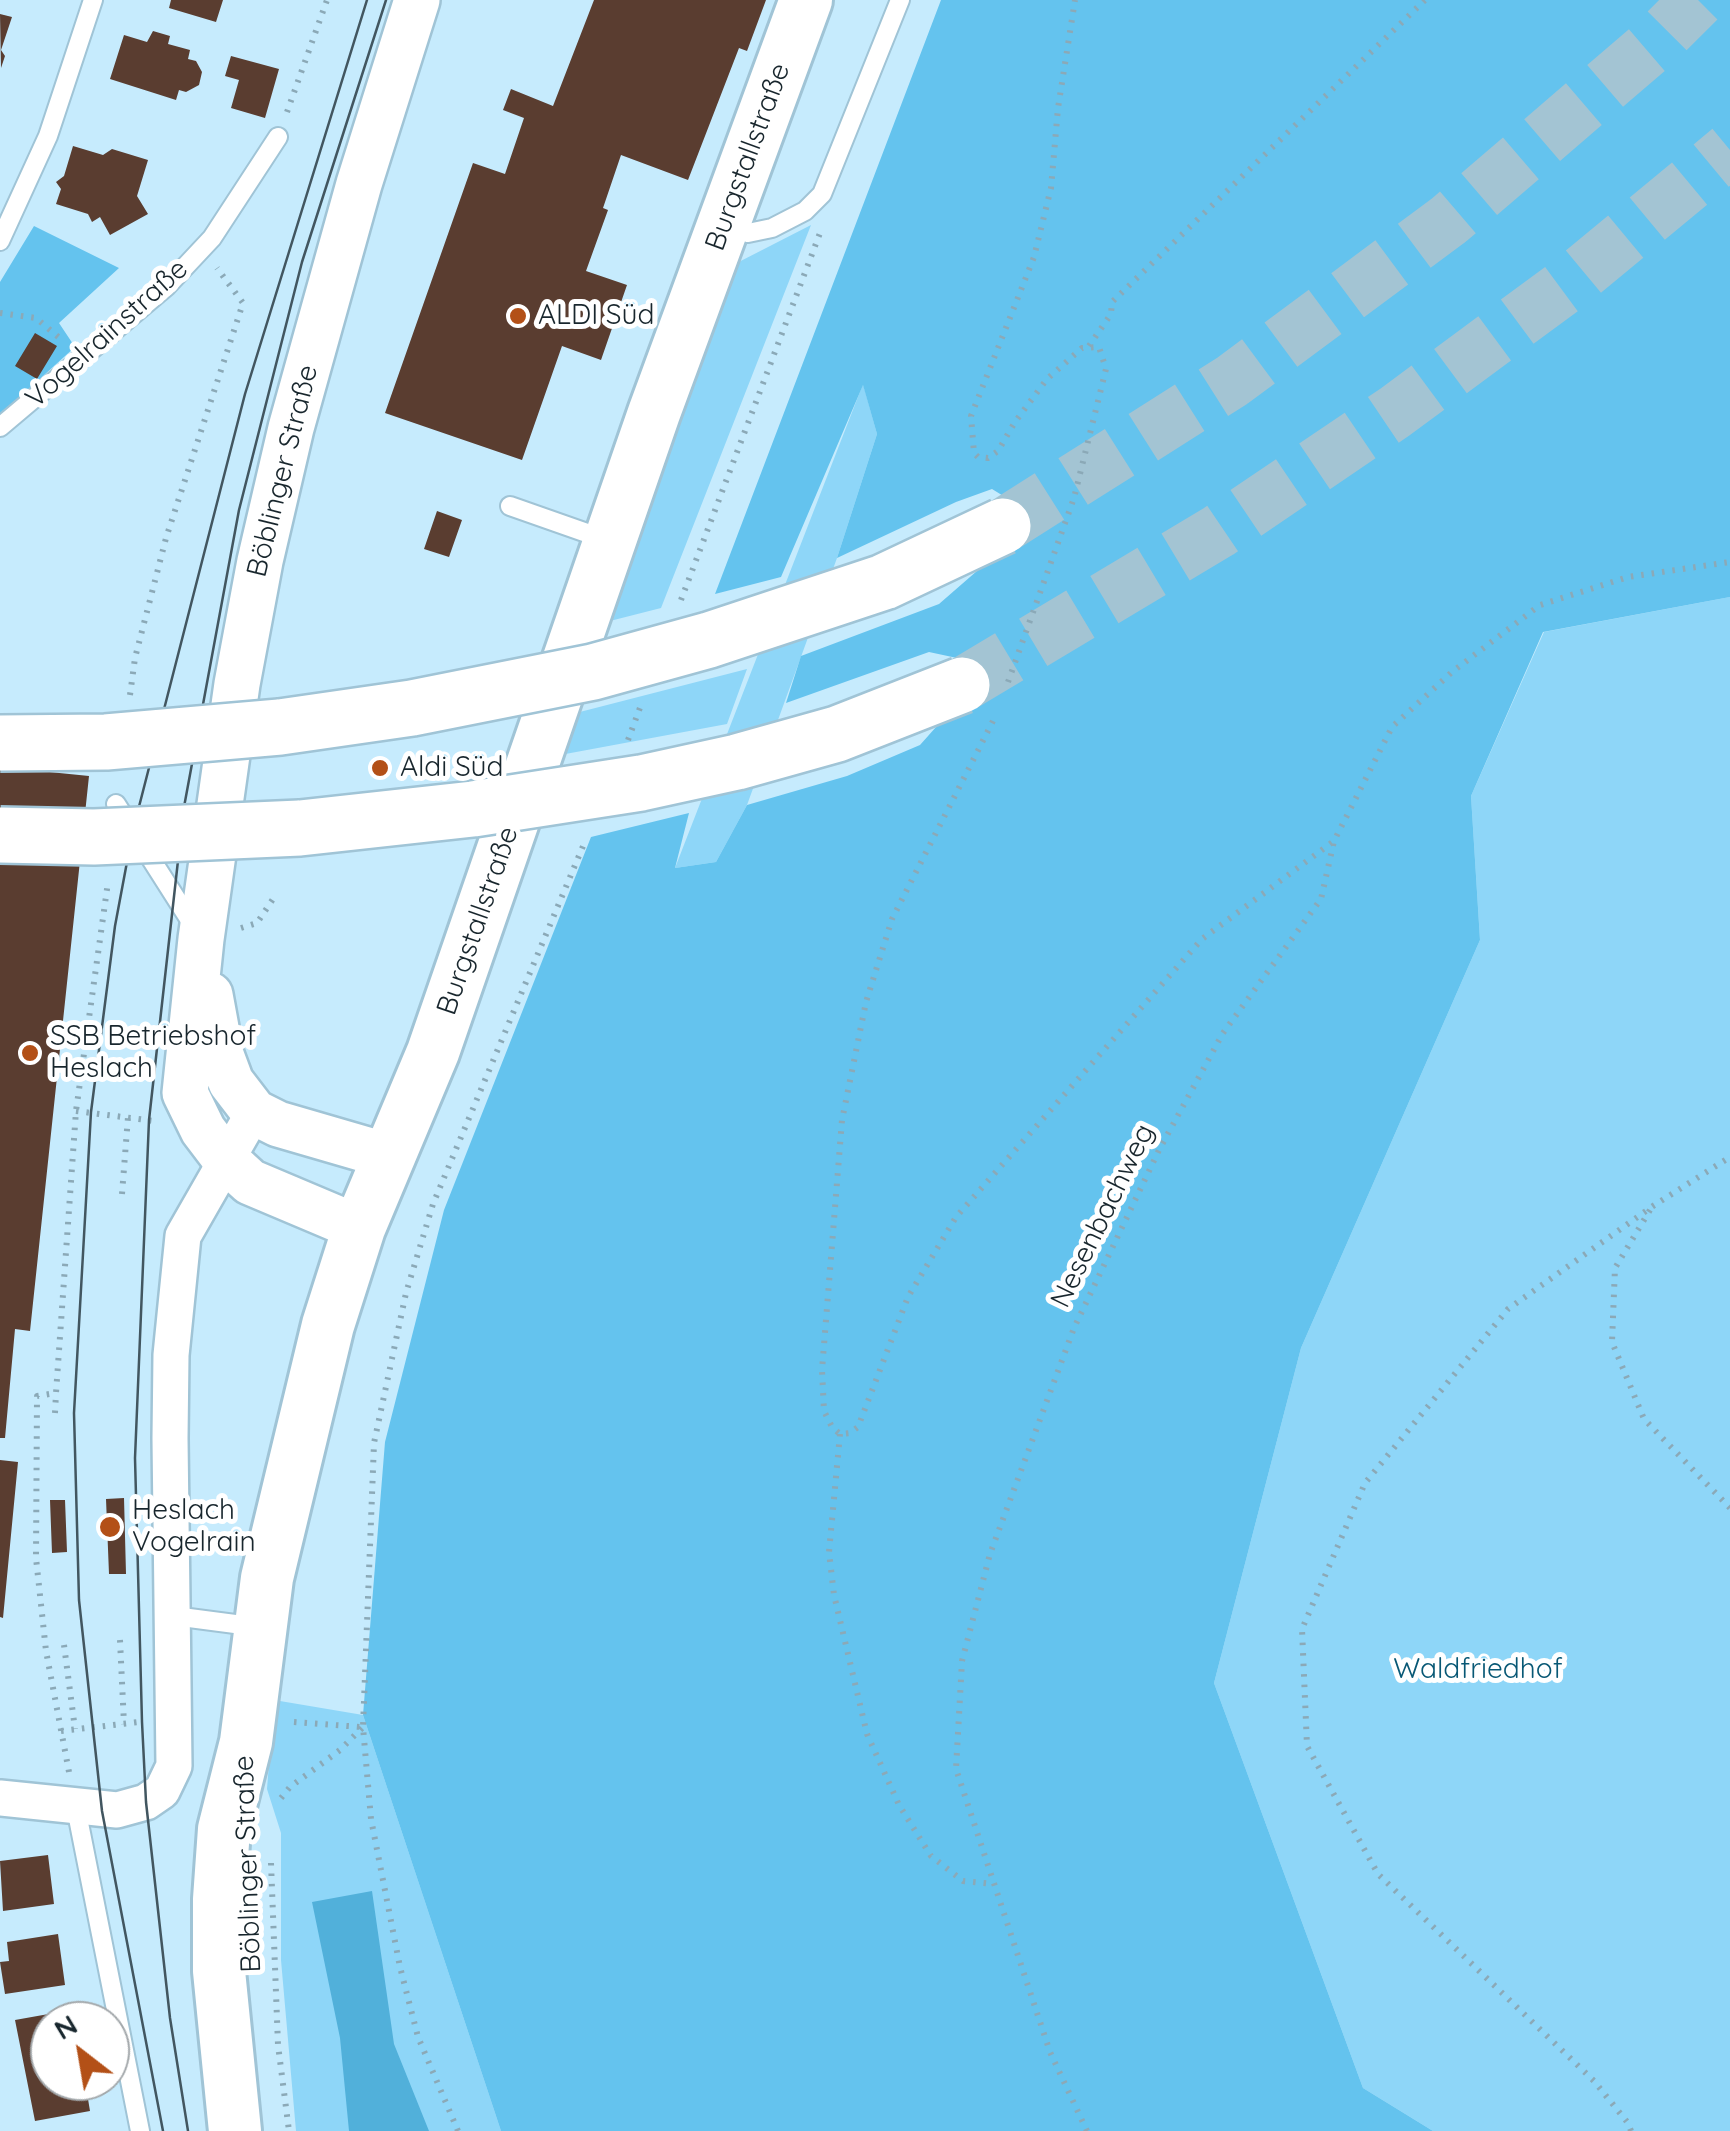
<!DOCTYPE html>
<meta charset="utf-8">
<style>
body{margin:0}
#map{position:relative;width:1730px;height:2131px;overflow:hidden;background:#c6ebfd;font-family:Quicksand,sans-serif}
canvas{display:block}
.north{position:absolute;left:30px;top:2001px;width:100px;height:100px;box-sizing:border-box;background:#fff;border:2px solid #a3a8ab;border-radius:50%;rotate:329deg;font-size:28px;font-weight:700;line-height:40px;text-align:center;color:#18262d}
.north::after{content:'';display:block;margin:auto;width:35px;height:45px;background:#b35017;clip-path:polygon(50% 0,100% 100%,50% 72%,0 100%)}
</style>
<div id="map">
<canvas width="1730" height="2131"></canvas>
<div class="north">N</div>
</div>
<script>
const c = document.querySelector('canvas').getContext('2d');
c.lineJoin = 'round';
function paint(path, color) {
  c.fillStyle = color;
  c.fill(path, 'evenodd');
}
function toPath(rows) {
  const path = new Path2D();
  for (const r of rows) {
    path.moveTo(r[0], r[1]);
    for (let i = 2; i < r.length; i += 2) path.lineTo(r[i], r[i + 1]);
  }
  return path;
}
function trace(path, color, width, dash) {
  c.strokeStyle = color;
  c.lineWidth = width;
  c.lineCap = dash ? 'butt' : 'round';
  c.setLineDash(dash || []);
  c.stroke(path);
}
function drawText(font, color, halo, rows, align = 'center') {
  c.font = font + ' Quicksand,sans-serif';
  c.lineWidth = 10;
  c.setLineDash([]);
  c.textBaseline = 'middle';
  c.strokeStyle = halo;
  c.fillStyle = color;
  for (const [text, x, y, turn = 0] of rows) {
    c.save();
    c.translate(x, y);
    c.rotate((+turn || 0) * Math.PI / 180);
    c.textAlign = isNaN(turn) ? turn : align;
    if (halo) c.strokeText(text, 0, 0);
    c.fillText(text, 0, 0);
    c.restore();
  }
}
const green = toPath([
 [811,225,661,608,606,622,729,267],
 [863,384,877,434,837,558,747,805,716,862,675,868],
 [1730,597,1730,2131,1433,2131,1363,2088,1214,1683,1301,1348,1480,940,1471,796,1544,632],
 [747,669,727,724,560,755,572,714],
 [274,1700,363,1715,501,2131,296,2131,281,1960,281,1833,267,1789]
]);
const forest = toPath([
 [941,0,1730,0,1730,597,1543,632,1471,796,1480,940,1301,1348,1214,1683,1363,2088,1433,2131,501,2131,363,1715,385,1442,444,1210,591,837,689,813,675,868,716,862,747,805,847,776,920,745,961,699,967,674,957,658,929,652,786,703,801,656,939,604,993,557,1013,516,1005,497,992,489,956,502,837,558,877,434,863,385,781,577,715,594],
 [34,226,119,268,59,323,75,347,0,415,0,282]
]);
const water = toPath([
 [372,1891,394,2044,429,2131,349,2131,340,2038,312,1902]
]);
const building = toPath([
 [171,0,223,0,216,22,169,8],
 [594,0,766,0,747,51,739,48,688,180,621,155,603,208,608,210,586,271,627,285,601,360,562,346,522,460,385,413,473,163,505,174,524,118,503,110,511,89,553,106],
 [0,14,12,17,1,50,5,56,1,68],
 [153,31,170,36,168,44,190,50,188,59,196,61,202,72,199,85,186,92,179,90,176,100,110,79,124,35,147,42],
 [231,56,279,69,265,118,231,108,239,80,225,76],
 [73,146,103,155,112,149,148,160,137,196,148,214,110,235,100,217,92,222,88,214,56,204,61,189,56,182,64,176],
 [35,333,57,346,37,379,15,366],
 [437,511,462,520,449,557,424,549],
 [0,767,89,776,30,1331,15,1329,5,1438,0,1438],
 [0,1460,18,1462,3,1618,0,1617],
 [124,1498,126,1574,109,1574,106,1499],
 [50,1500,65,1500,67,1552,52,1553],
 [48,1855,54,1904,3,1911,0,1861],
 [58,1934,65,1985,5,1994,0,1962,9,1961,7,1942],
 [71,2010,73,2021,50,2021,50,2081,85,2081,90,2111,35,2121,15,2020]
]);
const trunkTunnel = toPath([
 [1003,526,1232,381,1449,220,1654,44,1698,0],
 [962,685,1219,531,1395,412,1571,282,1730,150]
]);
const path = toPath([
 [287,112,327,0],
 [0,313,36,318,63,341],
 [1089,346,1111,314,1112,302,1425,0],
 [681,600,820,233],
 [1008,682,1074,498,1106,369,1099,347,1082,348,1047,379,1015,422,998,451,988,458,978,457,974,453,971,416,1034,257,1051,188,1058,108,1075,0],
 [130,695,135,658,166,538,243,303,217,268],
 [993,721,892,919,866,1002,842,1120,822,1370,824,1411,832,1427,840,1434,850,1433,858,1427,908,1297,956,1217,1202,939,1334,841],
 [628,740,641,705],
 [241,928,257,923,275,896],
 [76,1111,154,1121],
 [122,1194,128,1117],
 [1650,1210,1615,1268,1612,1342,1644,1419,1730,1508],
 [55,1413,56,1393],
 [840,1434,829,1552,834,1595,867,1734,899,1805,931,1856,963,1881,993,1884],
 [120,1640,124,1724],
 [64,1645,75,1729],
 [294,1722,361,1727],
 [61,1731,139,1722],
 [69,1772,46,1651,36,1558,37,1396,56,1393,76,1111,108,882],
 [281,1798,290,1787,340,1750,362,1728],
 [271,1863,278,2045,289,2131],
 [458,2131,418,2037,400,1967,371,1819,363,1727,374,1443,406,1293,433,1204,586,839],
 [1087,2131,1050,2052,956,1769,962,1661,990,1554,1074,1328,1159,1150,1223,1033,1321,899,1334,841,1392,727,1452,672,1540,605,1628,577,1730,562],
 [1631,2131,1628,2123,1594,2081,1378,1874,1307,1746,1302,1629,1365,1483,1508,1309,1653,1206,1730,1157]
]);
const service = toPath([
 [728,226,748,233,772,228,805,211,822,194,900,0],
 [0,241,48,136,93,0],
 [0,427,167,286,212,238,278,137],
 [510,506,604,539],
 [116,804,193,925],
 [174,1616,258,1627],
 [76,1808,140,2131]
]);
const minor = toPath([
 [0,1798,117,1810,146,1802,162,1791,174,1766,170,1438,171,1355,183,1236,254,1112]
]);
const tertiary = toPath([
 [210,995,221,1055,231,1082,254,1112,278,1124,388,1156],
 [359,1228,250,1182,225,1159,203,1130,185,1093,201,939,237,684,260,561,291,428,359,184,417,0]
]);
const secondary = toPath([
 [235,2131,219,1971,219,1899,224,1829,246,1742,267,1578,328,1325,359,1228,433,1052,654,413,806,0]
]);
const tram = toPath([
 [163,2131,102,1811,79,1600,74,1413,91,1112,115,926,133,830,245,394,367,0],
 [188,2131,170,2018,146,1802,142,1722,135,1458,149,1120,184,807,239,510,302,262,386,0]
]);
const trunkBridge = toPath([
 [0,743,106,742,280,727,412,708,593,672,709,640,884,582,1003,526],
 [0,835,94,837,300,828,473,809,641,783,737,762,837,734,962,685]
]);
const markers = [
 [518,316,10,"#b35017"],
 [380,768,10,"#b35017"],
 [30,1053,10,"#b35017"],
 [110,1527,12,"#b35017"]
];
const streetNames = [
 ["Burgstallstraße",748,157,-70],
 ["Vogelrainstraße",107,334,-42],
 ["Böblinger Straße",283,471,-76],
 ["Burgstallstraße",478,921,-71],
 ["Nesenbachweg",1103,1216,-64],
 ["Böblinger Straße",248,1864,-92]
];
const poiNames = [
 ["ALDI Süd",538,316],
 ["Aldi Süd",400,768],
 ["SSB Betriebshof",50,1037],
 ["Heslach",50,1069],
 ["Heslach",132,1511],
 ["Vogelrain",132,1543]
];
const parkNames = [
 ["Waldfriedhof",1478,1670]
];
paint(green, '#8ed6f8');
paint(forest, '#64c3ee');
paint(water, '#51b0da');
paint(building, '#5a3d30');
trace(trunkTunnel, '#a3c4d3', 55, [55, 28]);
trace(service, '#a0c4d6', 22);
trace(minor, '#a0c4d6', 40);
trace(tertiary, '#a0c4d6', 50);
trace(secondary, '#a0c4d6', 58);
trace(path, '#8ba9b7', 6, [2.5, 8]);
trace(service, '#fff', 18);
trace(minor, '#fff', 35);
trace(tertiary, '#fff', 45);
trace(secondary, '#fff', 52);
trace(tram, '#425660', 2.5);
trace(trunkBridge, '#a0c4d6', 60, []);
trace(trunkBridge, '#fff', 55);
for (const [x, y, r, color] of markers) {
  const dot = new Path2D();
  dot.arc(x, y, r, 0, 2 * Math.PI);
  c.fillStyle = color;
  c.fill(dot);
  trace(dot, '#fff', 4);
}
drawText('28px', '#18262d', '#fff', streetNames);
drawText('28px', '#18262d', '#fff', poiNames, 'left');
drawText('28px', '#085875', '#fff', parkNames);
</script>
